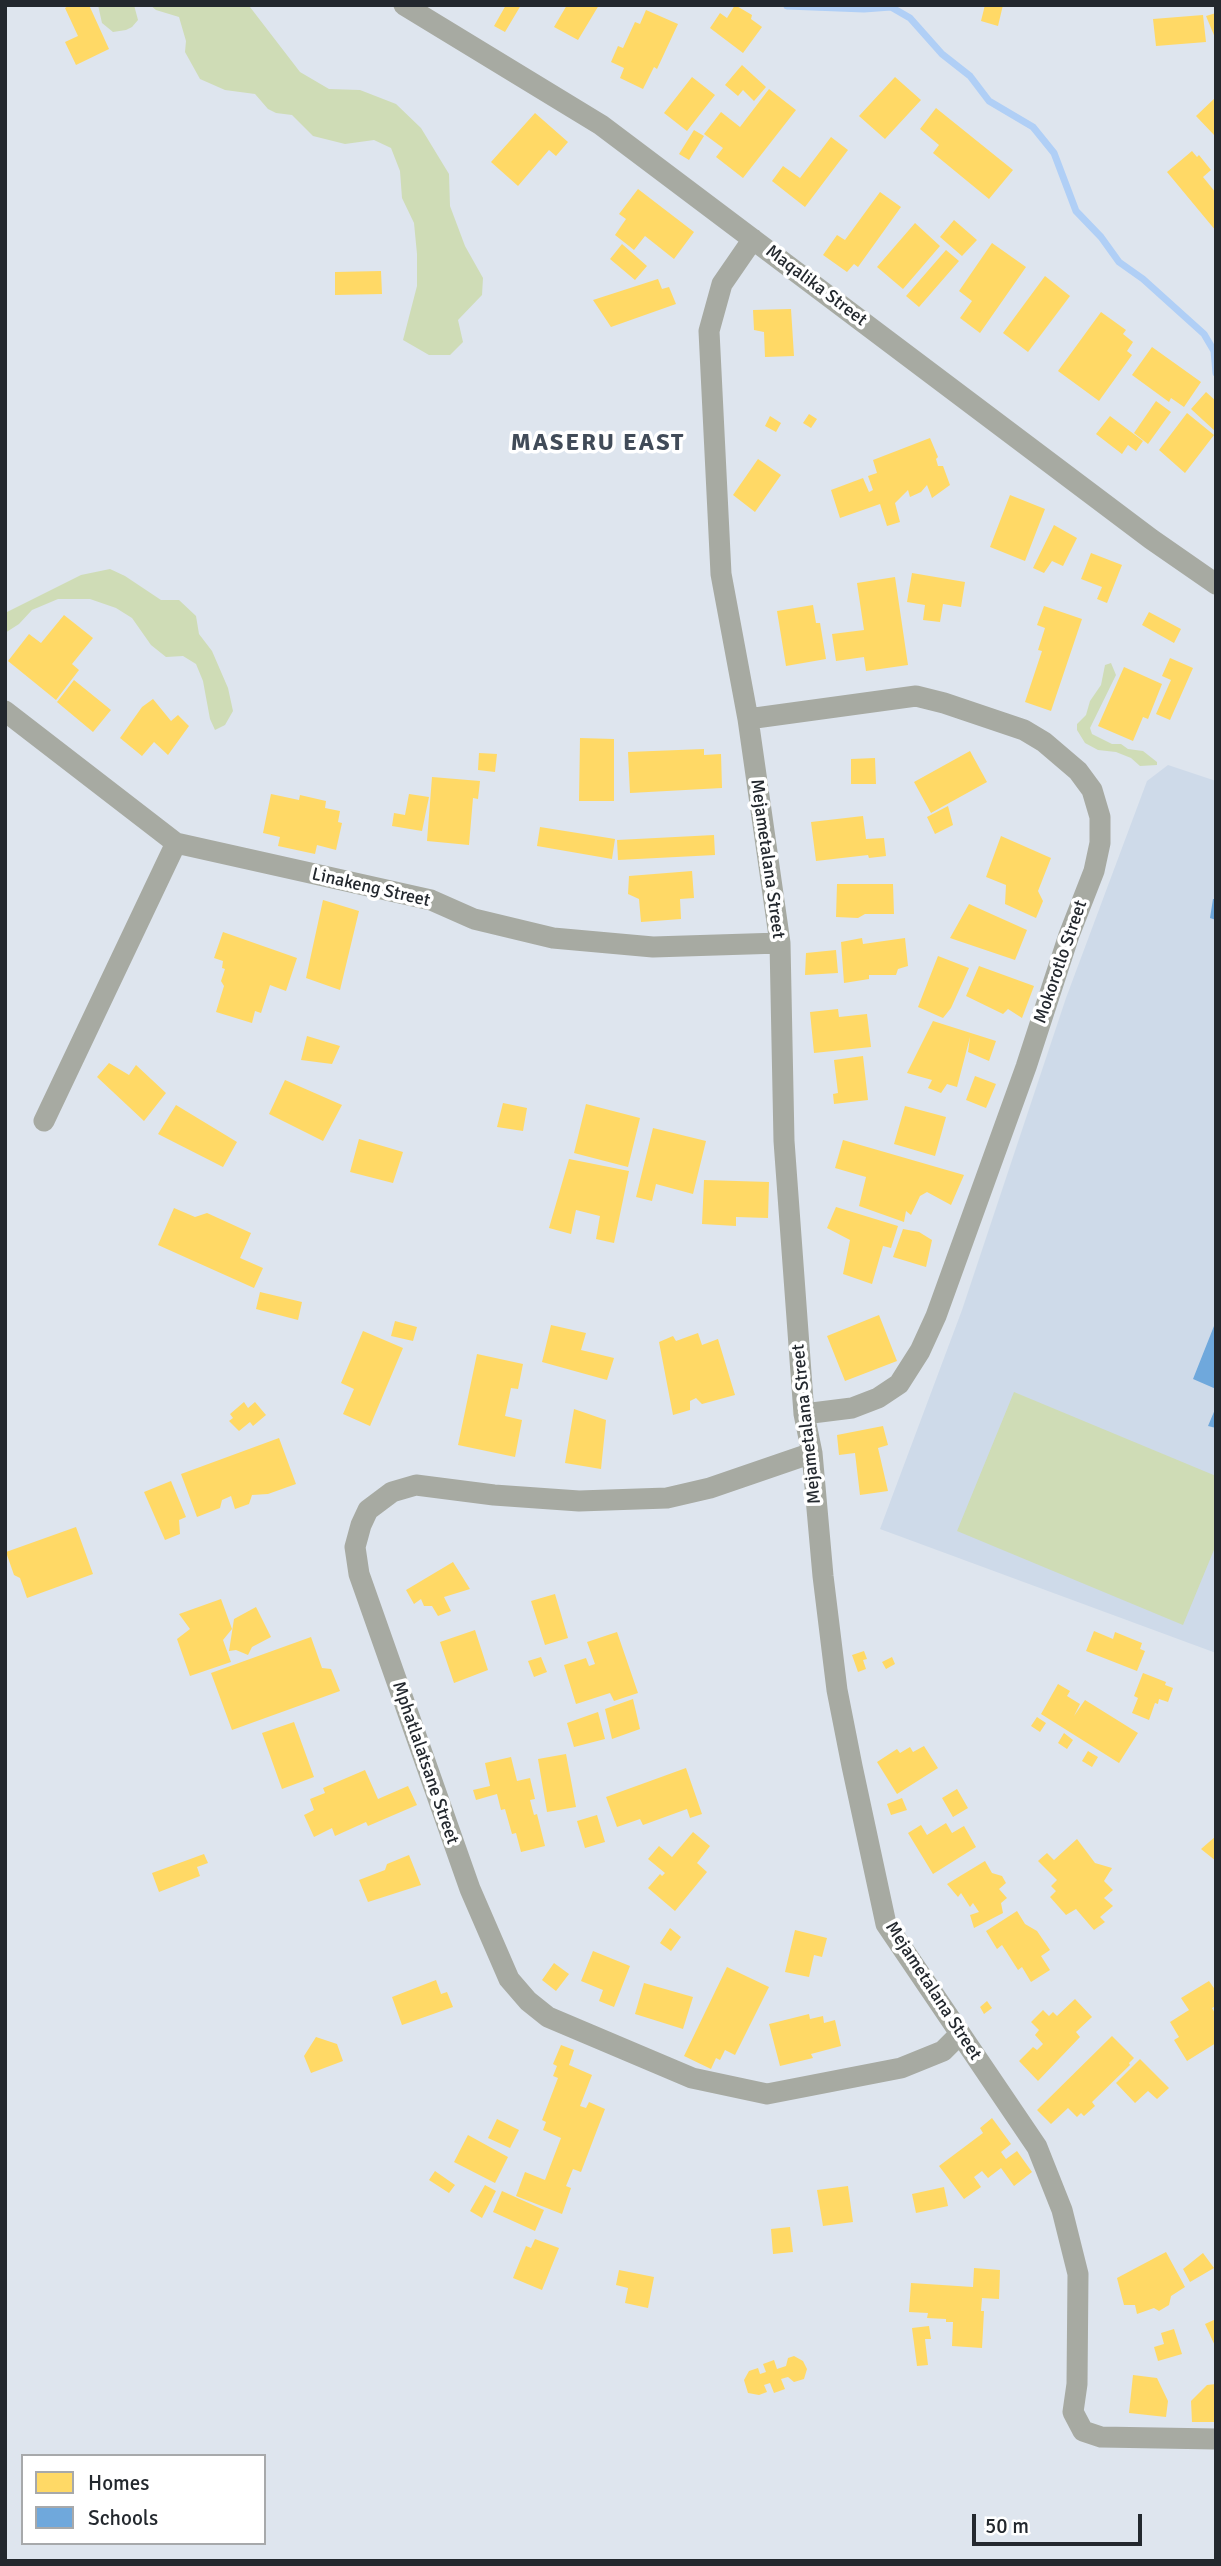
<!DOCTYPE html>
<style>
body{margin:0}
#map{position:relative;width:1221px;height:2566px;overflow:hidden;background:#dee5ee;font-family:Signika,sans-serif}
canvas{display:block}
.frame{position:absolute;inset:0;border:7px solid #23282e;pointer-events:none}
.legend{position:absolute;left:21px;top:2454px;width:245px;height:91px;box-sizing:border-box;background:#fff;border:2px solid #a7a9ab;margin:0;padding:9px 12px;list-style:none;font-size:21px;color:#23282e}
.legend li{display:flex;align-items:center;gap:14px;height:35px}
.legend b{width:35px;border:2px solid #a7a9ab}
.scale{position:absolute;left:972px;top:2514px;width:170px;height:32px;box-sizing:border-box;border:4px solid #23282e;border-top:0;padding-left:9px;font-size:21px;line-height:24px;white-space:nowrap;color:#23282e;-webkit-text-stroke:5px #fff;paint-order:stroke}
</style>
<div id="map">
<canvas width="1221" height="2566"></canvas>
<div class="frame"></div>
<ul class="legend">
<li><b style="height:19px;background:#ffd966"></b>Homes</li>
<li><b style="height:19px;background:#6fa8dc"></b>Schools</li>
</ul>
<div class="scale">50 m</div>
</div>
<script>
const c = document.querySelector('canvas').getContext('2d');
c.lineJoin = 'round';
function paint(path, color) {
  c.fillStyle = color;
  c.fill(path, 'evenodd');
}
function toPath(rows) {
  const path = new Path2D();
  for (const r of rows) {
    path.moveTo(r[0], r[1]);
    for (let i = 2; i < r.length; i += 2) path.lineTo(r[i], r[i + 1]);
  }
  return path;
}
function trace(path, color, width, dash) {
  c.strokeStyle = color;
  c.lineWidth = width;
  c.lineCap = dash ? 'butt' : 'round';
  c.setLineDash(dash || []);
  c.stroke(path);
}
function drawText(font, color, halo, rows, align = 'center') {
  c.font = font + ' Signika,sans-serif';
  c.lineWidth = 7;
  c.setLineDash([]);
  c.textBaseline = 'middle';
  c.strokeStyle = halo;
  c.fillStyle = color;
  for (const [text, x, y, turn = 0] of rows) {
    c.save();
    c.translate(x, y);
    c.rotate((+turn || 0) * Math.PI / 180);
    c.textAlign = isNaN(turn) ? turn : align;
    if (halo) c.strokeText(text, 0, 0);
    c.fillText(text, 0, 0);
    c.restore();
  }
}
const built = toPath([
 [1168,765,1216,781,1216,1653,880,1529,962,1310,1066,998,1147,781]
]);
const green = toPath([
 [98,5,134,5,138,20,132,27,126,30,113,32,102,23],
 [150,5,250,7,300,72,329,89,360,90,396,104,421,128,449,174,450,206,465,246,483,278,482,295,458,320,463,342,450,355,429,355,403,340,417,286,417,254,414,223,402,198,400,171,391,148,374,140,345,144,313,136,292,115,276,113,268,109,255,94,225,90,200,79,185,52,186,41,179,17,156,10],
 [110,569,125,576,161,600,179,600,196,616,199,634,212,651,228,688,233,711,225,725,215,730,210,719,203,681,196,664,183,656,166,657,151,645,132,618,116,608,90,599,58,599,32,610,19,624,5,633,5,613,81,575],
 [1111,663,1116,675,1090,728,1092,734,1112,744,1121,744,1128,749,1143,751,1157,762,1157,765,1140,766,1131,758,1116,752,1098,750,1085,743,1077,730,1077,724,1086,715,1090,701,1101,685,1105,665],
 [1014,1392,1216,1476,1216,1545,1183,1625,957,1531]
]);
const homes = toPath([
 [70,5,89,5,109,49,76,65,65,42,78,36,65,8],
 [506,5,521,5,505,32,494,26],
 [567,5,599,5,578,40,554,27],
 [735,5,752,15,751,19,762,27,743,53,710,28,720,13,727,18],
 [985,5,1003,5,998,26,981,21],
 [646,10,678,24,657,69,654,67,643,89,620,78,624,68,611,62,618,46,623,48,635,22,640,24],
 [1216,13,1216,40,1206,16],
 [1203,15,1206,42,1156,46,1153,19],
 [742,65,766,87,754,101,743,90,738,96,725,85],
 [692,77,715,95,687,131,664,113],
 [895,77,921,100,885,139,859,116],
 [769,89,796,110,743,178,716,157,723,148,704,134,721,112,740,127],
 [1216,97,1216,133,1214,135,1196,116],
 [936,108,1013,170,989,199,933,153,939,145,920,129],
 [535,113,568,142,556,156,549,150,518,186,491,162],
 [694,130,704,136,689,160,679,154],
 [831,137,848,150,805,207,772,181,783,166,800,178],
 [1192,151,1197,157,1199,155,1211,170,1203,177,1216,193,1216,231,1167,172],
 [638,189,694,232,674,259,645,236,634,250,615,235,626,219,619,214],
 [880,192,901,207,858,267,854,264,847,272,823,255,837,235,845,240],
 [954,220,977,240,962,256,940,237],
 [915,223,940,246,903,289,877,267],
 [992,243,1026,267,980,333,960,318,972,301,959,291],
 [622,244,647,266,635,280,610,259],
 [946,250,959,261,919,307,906,296],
 [381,271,382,294,335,295,335,272],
 [1045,276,1070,296,1028,352,1003,333],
 [658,279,662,289,669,287,676,304,611,327,593,300],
 [791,309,794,356,765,357,764,332,754,330,753,310],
 [1101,312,1126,330,1123,334,1133,342,1127,351,1132,355,1099,401,1058,371],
 [1152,347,1201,382,1184,407,1171,398,1169,402,1132,375],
 [1206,392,1216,401,1216,432,1191,409],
 [1156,401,1171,412,1148,444,1134,433],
 [1187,413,1214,435,1185,473,1159,450],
 [809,414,817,419,811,428,803,423],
 [770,416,781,423,776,432,765,426],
 [1110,416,1143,441,1136,451,1128,445,1122,454,1096,434],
 [930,438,938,457,936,459,938,466,943,466,950,485,932,498,927,485,921,492,910,497,908,490,895,503,900,522,887,526,880,504,840,518,831,490,863,478,869,492,873,490,868,476,877,473,873,460],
 [758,459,781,475,755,512,733,495],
 [1010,495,1045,509,1025,561,990,547],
 [1054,525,1077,538,1063,566,1052,561,1044,573,1033,568],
 [1091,553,1122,565,1107,603,1097,599,1102,587,1081,579],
 [912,573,965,582,961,607,943,604,940,622,923,620,925,605,907,602],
 [895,577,908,665,866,671,864,657,836,661,832,634,864,630,857,583],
 [813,605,816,623,820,623,826,659,786,666,777,611],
 [1044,606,1082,619,1051,711,1025,702,1042,651,1038,650,1045,628,1037,625],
 [1149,612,1181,629,1174,643,1142,625],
 [64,615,93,638,72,664,79,670,56,700,8,661,29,634,41,643],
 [1170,658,1193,668,1170,720,1156,714,1171,680,1162,676],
 [1124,667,1162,684,1148,719,1143,717,1133,741,1098,726],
 [74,680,111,710,93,732,57,702],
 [153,699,171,721,178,715,189,726,168,755,154,742,142,756,120,738,142,707],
 [580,738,614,739,614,801,579,801],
 [704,749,704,755,721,754,722,788,630,793,628,752],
 [970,751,987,782,931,813,914,782],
 [479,753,497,754,495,772,478,770],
 [875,758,876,784,851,784,851,759],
 [432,777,480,781,478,799,473,798,469,845,427,841],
 [271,794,299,800,300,795,326,801,325,808,340,811,338,822,342,823,336,850,317,845,315,854,278,846,280,837,263,833],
 [409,794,429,797,422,831,392,826,394,813,405,815],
 [948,806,953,825,935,834,927,817],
 [863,816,866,839,884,838,886,856,869,858,868,855,816,861,811,822],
 [540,827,615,839,612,859,537,846],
 [714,835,715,855,618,860,617,840],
 [1001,836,1051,858,1038,891,1043,901,1036,918,1005,904,1006,885,986,877],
 [692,871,694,898,680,899,681,919,641,922,639,899,628,894,629,876],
 [837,884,893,884,894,914,865,914,858,918,836,917],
 [323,900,359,911,340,990,306,978],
 [969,904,1027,930,1015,960,950,938],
 [223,932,297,958,286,991,270,985,261,1013,255,1011,252,1023,216,1012,224,986,221,981,225,969,222,968,223,961,214,958],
 [862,938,863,944,905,938,908,966,898,969,896,975,869,975,869,979,844,983,841,942],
 [836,950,838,973,805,975,806,953],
 [938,956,969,968,951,1008,943,1018,918,1007],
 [979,966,1034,986,1022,1018,1008,1009,1003,1014,966,996],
 [838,1009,839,1017,867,1014,871,1047,814,1053,810,1012],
 [933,1021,996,1041,989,1061,968,1052,970,1037,957,1087,947,1084,941,1093,928,1088,932,1080,907,1073],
 [307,1036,340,1046,332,1064,301,1060],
 [863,1056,868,1100,834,1104,833,1094,838,1093,834,1060],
 [109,1063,129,1075,136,1065,166,1093,144,1121,97,1077],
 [975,1076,996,1084,986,1108,966,1100],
 [285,1080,342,1105,323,1141,269,1114],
 [503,1103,527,1108,523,1131,497,1127],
 [586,1104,640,1118,628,1167,574,1153],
 [176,1105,237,1142,223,1167,158,1134],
 [905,1106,946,1117,935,1156,894,1144],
 [653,1128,706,1141,693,1194,656,1184,652,1201,636,1197],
 [359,1139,403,1152,393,1183,350,1172],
 [843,1140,964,1175,951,1205,927,1192,920,1196,911,1215,906,1211,904,1222,859,1206,866,1177,835,1168],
 [569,1159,629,1171,614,1243,596,1239,600,1216,576,1210,571,1234,549,1228],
 [704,1180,769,1182,768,1218,736,1217,736,1226,702,1224],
 [836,1207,898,1226,891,1248,883,1246,872,1284,843,1274,850,1240,827,1228],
 [174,1208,195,1217,207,1213,251,1233,240,1258,263,1268,254,1288,158,1245],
 [903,1229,919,1232,932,1240,926,1267,893,1257],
 [260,1292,302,1302,298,1320,256,1309],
 [879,1315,897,1361,845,1381,827,1336],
 [395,1321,417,1327,413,1341,391,1336],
 [551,1325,586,1333,581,1350,614,1358,607,1380,542,1362],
 [363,1331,403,1348,370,1426,343,1414,354,1389,341,1383],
 [698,1333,702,1345,718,1339,735,1395,702,1404,696,1398,690,1401,690,1410,673,1415,659,1342,673,1336,676,1341],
 [477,1354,523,1364,518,1389,511,1388,505,1416,522,1420,515,1457,458,1445],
 [244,1402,248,1408,255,1402,266,1415,253,1426,250,1422,239,1431,229,1421,233,1418,230,1414],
 [574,1409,606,1420,601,1469,565,1463],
 [883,1426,888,1445,878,1448,888,1491,860,1495,855,1453,839,1455,837,1435],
 [279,1438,296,1484,268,1494,252,1495,249,1504,235,1509,231,1496,222,1500,220,1508,197,1517,181,1474],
 [171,1481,186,1517,179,1520,180,1534,165,1540,144,1492],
 [76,1527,93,1574,27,1598,20,1578,14,1575,6,1552],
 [453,1562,470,1589,444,1597,451,1611,438,1616,432,1606,424,1606,421,1599,414,1604,406,1590],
 [555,1594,568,1638,545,1645,531,1601],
 [221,1599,232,1629,223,1640,231,1662,190,1676,177,1639,190,1629,179,1614],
 [256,1607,271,1637,252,1647,248,1655,236,1650,229,1651,234,1619],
 [475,1630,488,1670,454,1683,440,1642],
 [1094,1631,1113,1639,1115,1632,1142,1643,1140,1649,1145,1651,1137,1671,1086,1651],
 [617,1632,638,1693,614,1701,610,1693,576,1704,564,1665,586,1658,589,1666,595,1664,587,1642],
 [311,1637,322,1668,331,1669,340,1691,232,1730,211,1673],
 [864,1651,867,1659,863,1660,866,1669,858,1672,852,1655],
 [541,1657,547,1672,534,1677,528,1661],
 [892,1657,895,1664,886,1669,882,1662],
 [1143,1673,1166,1682,1165,1685,1173,1688,1168,1702,1159,1699,1158,1704,1155,1703,1149,1720,1132,1713,1138,1698,1134,1696],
 [1058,1684,1070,1691,1067,1696,1080,1704,1074,1716,1085,1700,1138,1733,1119,1763,1041,1714],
 [633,1699,640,1729,612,1739,605,1709],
 [598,1712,605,1739,574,1747,567,1723],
 [1037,1717,1046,1723,1040,1732,1031,1726],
 [294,1722,314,1777,282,1789,262,1733],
 [1064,1733,1073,1740,1067,1749,1058,1743],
 [924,1746,938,1768,897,1794,877,1762,897,1749,900,1753,910,1747,913,1752],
 [1088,1751,1098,1757,1092,1767,1082,1761],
 [566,1754,576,1807,547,1812,538,1759],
 [511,1757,517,1781,530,1778,535,1799,530,1800,534,1815,537,1814,545,1846,521,1852,516,1833,512,1834,505,1809,501,1810,497,1794,476,1800,473,1790,490,1786,485,1763],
 [686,1768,702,1814,690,1818,687,1809,643,1825,640,1819,617,1827,606,1797],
 [365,1770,378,1799,408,1786,417,1805,368,1826,366,1822,335,1836,332,1828,314,1837,304,1815,314,1810,310,1799,325,1793,323,1788],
 [957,1789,968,1808,953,1817,942,1798],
 [902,1798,907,1810,891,1815,887,1804],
 [597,1815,605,1842,585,1848,577,1821],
 [946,1823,952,1833,964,1826,976,1847,933,1874,908,1833,921,1825,927,1835],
 [693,1832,710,1846,697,1863,707,1872,675,1911,648,1888,660,1874,662,1876,665,1873,648,1859,659,1846,672,1857],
 [1216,1836,1216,1861,1201,1849],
 [1077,1839,1095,1863,1112,1868,1104,1881,1113,1890,1104,1898,1113,1906,1100,1917,1105,1922,1094,1930,1076,1909,1066,1915,1050,1897,1056,1891,1051,1886,1057,1880,1038,1861,1047,1853,1054,1860],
 [204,1854,208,1863,197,1867,200,1876,159,1892,152,1873],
 [409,1855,421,1885,368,1902,359,1880,385,1870,387,1864],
 [985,1861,992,1873,1002,1876,1006,1883,999,1889,1007,1898,1001,1903,1003,1913,974,1928,970,1915,979,1912,973,1903,970,1907,961,1893,958,1897,947,1884],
 [1017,1911,1025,1924,1037,1931,1050,1950,1041,1956,1050,1970,1031,1982,1022,1967,1018,1970,1002,1945,997,1949,986,1931],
 [670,1928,681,1937,671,1951,660,1943],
 [795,1930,827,1938,822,1957,814,1955,809,1977,785,1972],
 [593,1951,630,1966,614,2007,599,2001,603,1990,581,1981],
 [554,1963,569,1974,556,1991,542,1980],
 [727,1967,769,1987,735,2055,725,2050,720,2060,716,2058,711,2069,684,2056],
 [436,1980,441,1994,447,1992,453,2007,402,2025,392,1997],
 [1209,1981,1216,1991,1216,2006,1212,2008,1216,2015,1216,2043,1187,2061,1174,2040,1179,2037,1170,2022,1189,2010,1181,1998],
 [644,1983,693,1997,683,2029,635,2014],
 [1075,1999,1092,2017,1076,2032,1080,2037,1038,2081,1019,2061,1033,2047,1037,2050,1043,2044,1035,2035,1039,2030,1031,2022,1043,2010,1049,2016,1053,2012,1057,2016],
 [987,2001,992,2008,984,2014,980,2007],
 [809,2014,810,2019,823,2016,824,2023,835,2020,841,2046,811,2054,813,2058,780,2066,769,2024],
 [1112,2036,1134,2058,1129,2063,1130,2065,1092,2102,1095,2106,1084,2116,1081,2113,1077,2117,1068,2108,1051,2124,1037,2110],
 [316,2037,337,2044,343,2061,311,2073,304,2056],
 [561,2045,574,2050,569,2065,592,2075,580,2106,586,2108,589,2102,605,2109,581,2172,573,2169,566,2186,571,2188,562,2214,516,2196,525,2172,545,2180,561,2138,543,2130,546,2122,542,2120,558,2078,553,2076,557,2066,553,2064],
 [1140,2059,1169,2088,1157,2099,1148,2091,1135,2103,1116,2083],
 [992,2118,1011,2144,1001,2152,1006,2159,1017,2151,1032,2172,1014,2186,1001,2168,988,2178,982,2171,974,2177,981,2187,964,2199,939,2166,983,2133,980,2128],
 [497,2119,519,2130,510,2148,488,2138],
 [468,2135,508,2157,495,2183,454,2162],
 [435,2171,455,2185,449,2193,429,2180],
 [485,2185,496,2191,482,2218,470,2211],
 [848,2186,853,2222,823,2226,817,2190],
 [944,2187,948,2206,916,2213,912,2194],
 [502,2191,544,2210,535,2231,493,2212],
 [790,2227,793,2252,773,2254,771,2229],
 [535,2239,559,2248,542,2290,513,2278,526,2246,531,2248],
 [1166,2252,1185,2287,1171,2296,1169,2305,1159,2311,1154,2308,1137,2314,1135,2305,1124,2305,1117,2278],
 [1203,2253,1214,2268,1190,2282,1183,2269],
 [974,2268,1000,2270,999,2299,982,2298,981,2311,984,2311,982,2348,952,2346,953,2322,946,2322,946,2319,927,2318,928,2313,909,2312,911,2283,973,2287],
 [619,2270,654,2277,648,2308,625,2303,628,2288,616,2285],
 [1216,2319,1216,2348,1205,2324],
 [929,2326,931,2339,925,2339,928,2365,917,2366,912,2328],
 [1174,2329,1182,2354,1158,2361,1154,2347,1164,2344,1161,2333],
 [794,2356,803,2361,807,2369,804,2379,794,2382,788,2377,781,2379,785,2389,774,2393,770,2383,764,2385,767,2392,759,2395,748,2393,744,2380,749,2371,758,2368,760,2374,766,2372,763,2364,774,2360,777,2369,786,2366,788,2358],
 [1133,2375,1157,2378,1168,2401,1166,2417,1129,2413],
 [1216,2384,1216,2422,1192,2422,1191,2401,1207,2385]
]);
const schools = toPath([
 [1213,899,1216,899,1216,920,1210,918],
 [1216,1321,1216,1389,1193,1379],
 [1216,1407,1216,1428,1208,1426]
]);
const stream = toPath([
 [787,6,864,9,891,7,910,18,942,54,970,76,989,101,1033,127,1054,153,1076,211,1101,237,1119,262,1143,279,1204,334,1214,351,1216,373]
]);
const street = toPath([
 [404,5,601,125,1151,539,1216,584],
 [753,239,722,284,709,331,721,574,748,719,780,943,784,1141,804,1414,812,1453,823,1576,837,1690,852,1766,886,1924,1037,2147,1062,2210,1078,2274,1077,2384,1073,2412,1083,2431,1101,2437,1216,2439],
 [5,711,176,843,431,900,474,919,553,938,653,947,780,943],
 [748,719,916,696,944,703,1024,730,1044,742,1078,771,1092,790,1100,817,1100,843,1094,871,1069,935,1026,1067,936,1316,920,1351,899,1384,878,1398,852,1408,804,1414],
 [44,1121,176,843],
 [812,1453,710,1488,667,1498,579,1501,494,1495,416,1485,392,1492,368,1510,361,1525,355,1547,359,1574,470,1889,509,1979,528,2001,548,2017,692,2078,767,2094,901,2068,943,2051,960,2034]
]);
const streetNames = [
 ["Maqalika Street",816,286,37],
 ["Mejametalana Street",767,859,82],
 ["Linakeng Street",371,888,13],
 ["Mokorotlo Street",1061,962,-71],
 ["Mejametalana Street",807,1424,-96],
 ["Mphatlalatsane Street",425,1763,71],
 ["Mejametalana Street",933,1991,57]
];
const districtNames = [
 ["MASERU EAST",598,444]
];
paint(built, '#cedae9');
paint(green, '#cfdcb6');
paint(homes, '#ffd966');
paint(schools, '#6fa8dc');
trace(stream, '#b0cff6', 7);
trace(street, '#a7aaa2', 21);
drawText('18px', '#23282e', '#fff', streetNames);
c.letterSpacing = '2px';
drawText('bold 24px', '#414b58', '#fff', districtNames);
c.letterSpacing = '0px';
</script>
